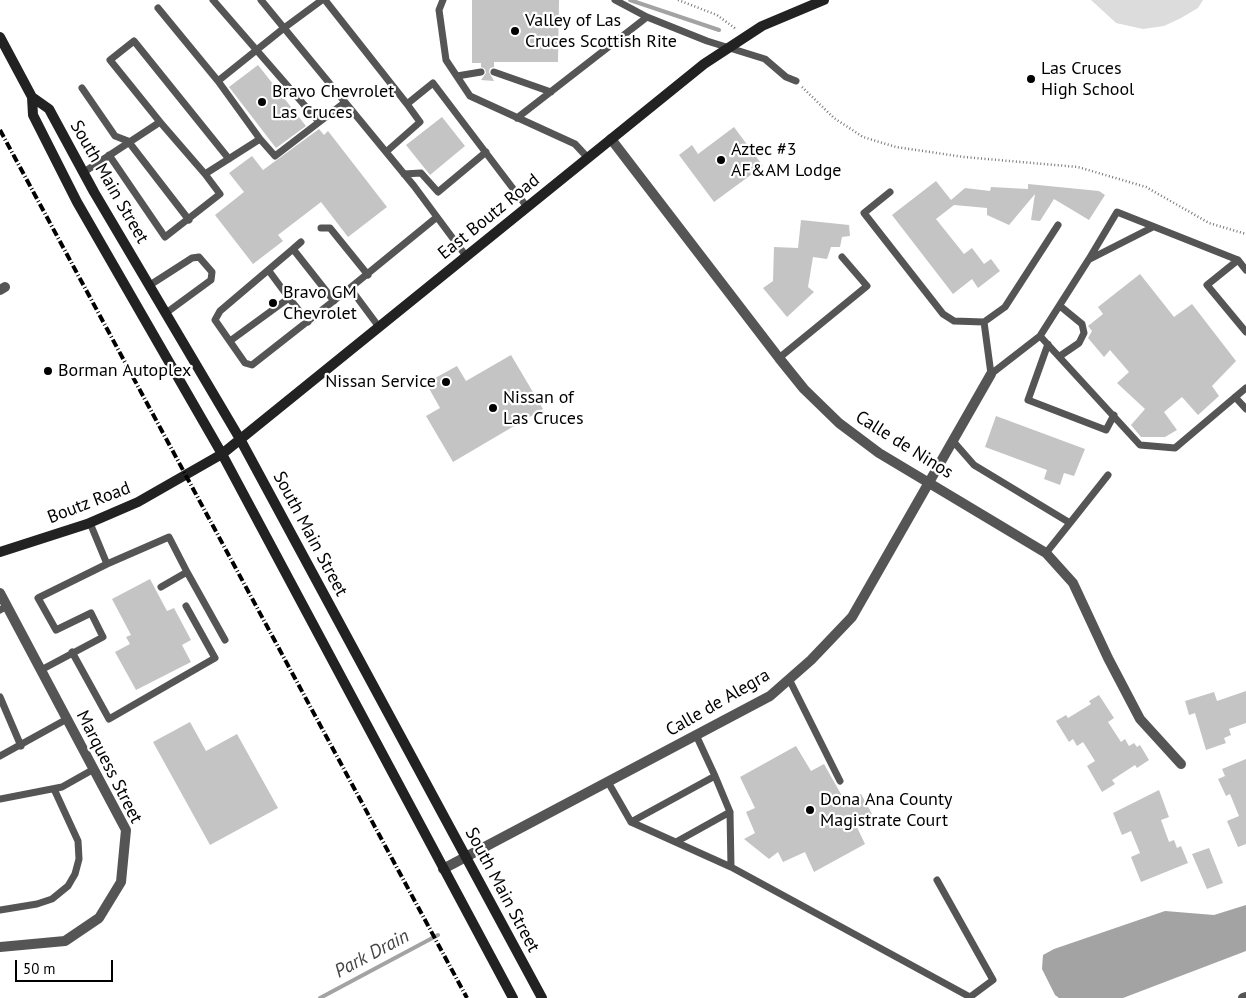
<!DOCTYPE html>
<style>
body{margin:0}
#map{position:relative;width:1246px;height:998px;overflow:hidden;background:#fff;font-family:"PT Sans",sans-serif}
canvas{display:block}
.scale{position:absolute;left:15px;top:960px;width:98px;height:22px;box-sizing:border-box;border:2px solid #000;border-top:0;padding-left:6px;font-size:15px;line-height:18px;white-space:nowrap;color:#000;-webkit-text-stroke:4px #fff;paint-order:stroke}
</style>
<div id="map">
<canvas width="1246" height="998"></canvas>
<div class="scale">50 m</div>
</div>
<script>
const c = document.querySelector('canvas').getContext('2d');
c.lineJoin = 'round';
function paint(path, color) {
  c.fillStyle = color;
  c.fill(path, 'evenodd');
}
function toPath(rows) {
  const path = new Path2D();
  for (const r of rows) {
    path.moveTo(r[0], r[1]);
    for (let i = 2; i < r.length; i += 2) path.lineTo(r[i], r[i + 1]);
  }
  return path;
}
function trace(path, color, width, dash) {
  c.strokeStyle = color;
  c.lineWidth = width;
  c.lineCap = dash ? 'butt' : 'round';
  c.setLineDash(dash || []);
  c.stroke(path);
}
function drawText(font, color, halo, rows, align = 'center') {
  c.font = font + ' "PT Sans",sans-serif';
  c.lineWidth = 4.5;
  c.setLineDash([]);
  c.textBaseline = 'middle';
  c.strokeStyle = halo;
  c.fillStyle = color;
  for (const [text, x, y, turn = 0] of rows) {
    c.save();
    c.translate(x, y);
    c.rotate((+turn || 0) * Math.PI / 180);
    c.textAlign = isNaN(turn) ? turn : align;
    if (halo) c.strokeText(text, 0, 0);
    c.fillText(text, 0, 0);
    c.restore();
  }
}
const green = toPath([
 [1091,0,1203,0,1198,8,1181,18,1164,26,1143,29,1116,23]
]);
const water = toPath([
 [1246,905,1246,951,1123,998,1059,998,1055,995,1042,969,1043,955,1054,949,1165,911,1214,915]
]);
const stream = toPath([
 [630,0,719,30],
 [320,998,438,935]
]);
const building = toPath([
 [472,0,559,0,558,62,494,62,494,67,490,68,489,72,494,81,481,80,486,73,485,69,481,67,481,63,472,63],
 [258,65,306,126,276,148,229,87],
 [442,117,465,146,430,175,406,145],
 [734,127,763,166,714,202,679,155,692,145,698,154],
 [319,129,324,135,328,131,387,207,348,237,321,202,278,235,283,241,253,264,215,215,244,192,229,173,252,156,263,170],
 [936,181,951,200,965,188,990,191,991,187,1028,189,1028,184,1099,191,1105,195,1089,220,1054,199,1040,221,1031,220,1035,194,1009,225,987,215,987,208,954,205,936,219,964,254,972,248,984,264,991,259,1000,271,978,288,972,279,953,294,892,215],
 [801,220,849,225,850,236,842,237,840,247,831,247,827,259,813,257,808,287,814,292,787,317,763,288,773,281,774,247,798,248],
 [1140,274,1174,317,1192,304,1236,361,1212,386,1219,396,1198,415,1182,397,1164,412,1177,430,1165,437,1141,437,1131,425,1145,409,1117,383,1129,372,1110,350,1104,357,1088,338,1092,331,1088,326,1103,314,1098,307],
 [511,355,543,409,453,462,426,416,440,408,426,383,457,366,466,381],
 [996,416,1085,449,1074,476,1064,473,1060,485,1044,479,1047,470,985,447],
 [150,579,167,611,174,608,191,640,182,645,191,662,136,690,115,652,130,644,126,637,131,635,112,599],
 [1246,691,1246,723,1229,729,1231,735,1224,738,1226,743,1206,750,1195,713,1189,715,1185,701,1214,692,1217,701],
 [1099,695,1114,718,1108,722,1121,742,1125,739,1129,746,1134,743,1137,747,1140,745,1149,760,1137,768,1135,765,1112,780,1115,784,1102,792,1087,766,1095,761,1083,742,1077,746,1073,739,1069,742,1056,721,1066,715,1068,718,1091,704,1089,701],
 [190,722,206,751,237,734,278,808,210,845,153,742],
 [796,746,811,771,824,764,846,803,861,794,872,814,855,823,865,844,814,872,805,852,783,862,778,852,769,859,744,839,755,833,746,812,755,808,740,777],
 [1246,759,1246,844,1238,847,1227,821,1239,816,1230,794,1226,796,1218,779,1225,776,1222,769],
 [1159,790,1169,817,1161,820,1169,842,1174,840,1177,848,1181,846,1188,863,1141,882,1131,857,1140,853,1131,831,1122,835,1113,813],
 [1209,848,1223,883,1207,889,1192,854]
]);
const path = toPath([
 [678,0,717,15,736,29],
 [802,87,834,118,863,137,896,147,964,157,1078,167,1146,187,1209,223,1246,234]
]);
const lane = toPath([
 [213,0,319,122],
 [261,0,284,28,322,0],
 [325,0,407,104,433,83,527,207],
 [443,0,439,10,446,60,470,96,575,144,588,158],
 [615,0,647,17,707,41,765,59,786,77,796,81],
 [158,8,218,81],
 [494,72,551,92],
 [457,76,481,72],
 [82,88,115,136,128,141,189,220],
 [517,118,647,17],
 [160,122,110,60,134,41,229,159],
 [260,139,275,156,344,103],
 [386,152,420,122,407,104],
 [109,155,165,237,220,194,205,174],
 [84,172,160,122,205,174,260,139,218,81,284,28,414,186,437,217],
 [404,174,421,173,438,192,486,152],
 [890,192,864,213,943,314,954,321,984,322],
 [321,228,330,228,368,275],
 [293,249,301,242],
 [1090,259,1153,227],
 [1238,260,1207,285,1246,332],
 [269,271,289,298],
 [150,285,192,258,199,257,212,272,211,280,166,313],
 [350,288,437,217,466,256],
 [334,301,293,249,220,311,215,320,245,363,252,365,350,288,379,327],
 [1060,306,1082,324,1084,333,1079,343,1060,356],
 [1040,336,1140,445,1175,448,1246,388],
 [230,341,289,298,308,322],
 [1048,344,1028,400,1106,430,1114,415],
 [779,358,867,286,842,257],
 [991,374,1040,336,1089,259,1117,212,1238,260,1246,270],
 [991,374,984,322,1005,307,1058,225],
 [1235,397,1246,409],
 [953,441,974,465,1070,523,1046,553],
 [1070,523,1108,475],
 [107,564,169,537,187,572,161,587],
 [187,572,225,640],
 [0,610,7,606],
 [72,652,109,719,215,658,186,606],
 [41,670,103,637,91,613,56,630,38,598,107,564,90,523],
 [789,679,840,781],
 [0,697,21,746],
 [0,756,67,719],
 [715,776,730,812,731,867,970,997,993,980,937,880],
 [608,782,631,822,715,776,696,735],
 [0,799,62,787,94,769],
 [631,822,731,867],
 [676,842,730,812],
 [0,910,37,904,52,899,68,886,75,874,79,859,78,841,54,789]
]);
const street = toPath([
 [611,139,779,358,804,389,839,423,879,453,1046,553,1073,583,1108,658,1140,719,1181,764],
 [0,290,5,287],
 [0,593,126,830,121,882,99,918,65,941,0,947],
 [443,869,770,696,811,660,852,617,991,374],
 [1243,998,1246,997]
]);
const secondary = toPath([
 [0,37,32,97,33,115,77,202,222,454,513,998],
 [32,97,49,109,94,192,240,439,542,998],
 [0,552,87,524,138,502,222,454,704,64,762,26,824,0]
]);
const rail = toPath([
 [0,130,467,998]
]);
const markers = [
 [515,31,5,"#000"],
 [1031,79,5,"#000"],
 [262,102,5,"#000"],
 [721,160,5,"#000"],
 [273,303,5,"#000"],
 [48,371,5,"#000"],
 [446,382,5,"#000"],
 [493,408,5,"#000"],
 [810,810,5,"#000"]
];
const poiNames = [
 ["Valley of Las",525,21],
 ["Cruces Scottish Rite",525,42],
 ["Las Cruces",1041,69],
 ["High School",1041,90],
 ["Bravo Chevrolet",272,92],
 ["Las Cruces",272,113],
 ["Aztec #3",731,150],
 ["AF&AM Lodge",731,171],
 ["Bravo GM",283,293],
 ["Chevrolet",283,314],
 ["Borman Autoplex",58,371],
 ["Nissan Service",436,382,"right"],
 ["Nissan of",503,398],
 ["Las Cruces",503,419],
 ["Dona Ana County",820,800],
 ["Magistrate Court",820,821]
];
const streetNames = [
 ["South Main Street",109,182,60],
 ["East Boutz Road",489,217,-39],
 ["Calle de Ninos",904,445,32],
 ["Boutz Road",89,503,-21],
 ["South Main Street",310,534,62],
 ["Calle de Alegra",718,703,-30],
 ["Marquess Street",109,767,63],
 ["South Main Street",502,890,62]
];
const waterNames = [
 ["Park Drain",372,954,-28]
];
paint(green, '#dcdcdc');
paint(water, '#a3a3a3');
trace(stream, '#a3a3a3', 4);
paint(building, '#c4c4c4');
trace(path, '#777', 2.5, [1, 2.5]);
trace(lane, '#555', 7);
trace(street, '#555', 10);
trace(secondary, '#222', 10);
trace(rail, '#000', 4, [8, 2.5, 1, 2.5]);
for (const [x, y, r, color] of markers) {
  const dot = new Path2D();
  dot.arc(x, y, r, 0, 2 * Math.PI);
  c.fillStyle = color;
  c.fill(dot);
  trace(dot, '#fff', 2);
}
drawText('18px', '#000', '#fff', poiNames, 'left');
drawText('18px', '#000', '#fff', streetNames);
drawText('italic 19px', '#444', '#fff', waterNames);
</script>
